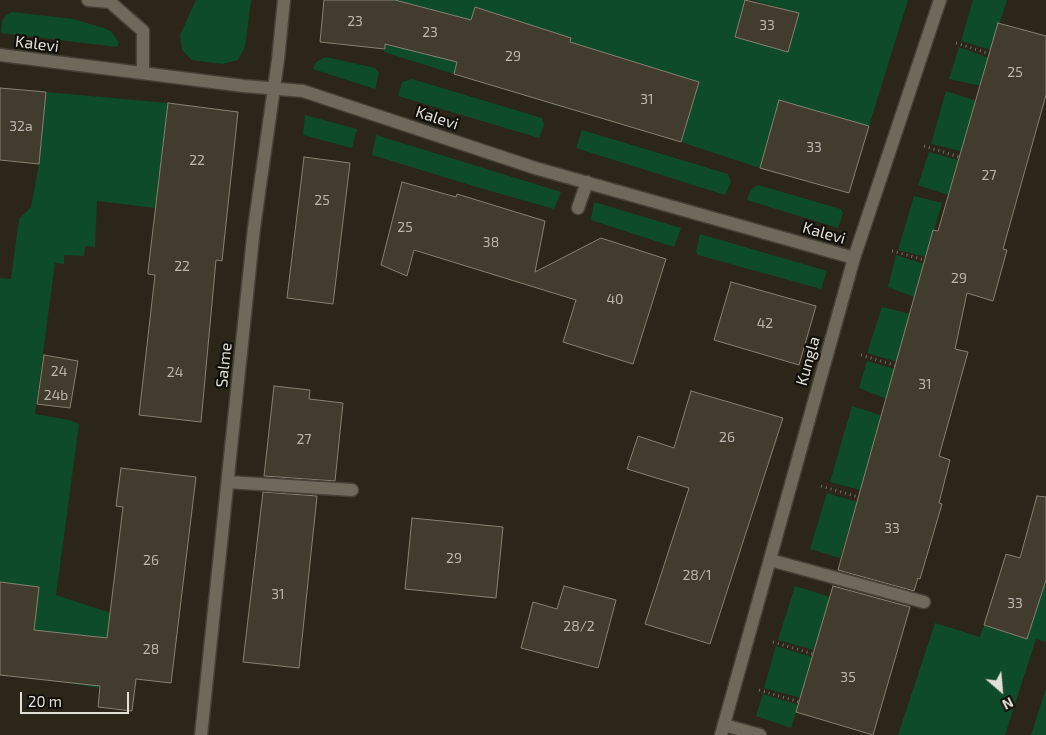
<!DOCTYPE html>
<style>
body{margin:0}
#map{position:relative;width:1046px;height:735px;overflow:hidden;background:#2b2619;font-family:"Exo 2",sans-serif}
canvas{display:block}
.north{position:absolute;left:976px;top:665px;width:50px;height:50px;-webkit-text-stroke:4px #110f0a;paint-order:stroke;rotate:153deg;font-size:14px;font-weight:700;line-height:20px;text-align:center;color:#e2dfd7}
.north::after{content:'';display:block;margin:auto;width:18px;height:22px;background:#e2dfd7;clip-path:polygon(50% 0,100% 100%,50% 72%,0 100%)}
.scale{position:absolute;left:20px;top:692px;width:109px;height:22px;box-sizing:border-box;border:2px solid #e2dfd7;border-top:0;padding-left:6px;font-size:15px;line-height:18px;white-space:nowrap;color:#e2dfd7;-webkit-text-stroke:4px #110f0a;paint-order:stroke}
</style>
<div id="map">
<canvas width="1046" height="735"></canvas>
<div class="north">N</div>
<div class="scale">20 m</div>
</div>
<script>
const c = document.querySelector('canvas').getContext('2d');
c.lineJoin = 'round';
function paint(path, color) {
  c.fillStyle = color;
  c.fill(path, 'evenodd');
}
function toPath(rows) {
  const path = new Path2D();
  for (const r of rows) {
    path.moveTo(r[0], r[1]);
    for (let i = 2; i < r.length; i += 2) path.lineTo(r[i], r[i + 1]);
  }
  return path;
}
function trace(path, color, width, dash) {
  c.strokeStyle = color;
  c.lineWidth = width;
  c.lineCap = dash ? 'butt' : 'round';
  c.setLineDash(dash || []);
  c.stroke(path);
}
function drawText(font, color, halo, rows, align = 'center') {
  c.font = font + ' "Exo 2",sans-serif';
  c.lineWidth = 4.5;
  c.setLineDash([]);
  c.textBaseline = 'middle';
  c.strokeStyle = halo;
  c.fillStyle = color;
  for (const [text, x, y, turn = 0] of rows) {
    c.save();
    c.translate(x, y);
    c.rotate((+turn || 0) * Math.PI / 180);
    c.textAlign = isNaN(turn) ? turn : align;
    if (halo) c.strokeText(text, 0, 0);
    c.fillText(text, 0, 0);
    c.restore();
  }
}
const green = toPath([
 [196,0,251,0,245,47,238,60,222,64,192,60,182,50,180,35],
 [390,0,745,0,735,37,788,52,798,13,753,0,908,0,869,126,779,101,760,168,681,142,699,82,615,56,572,109,551,104,571,38,475,8,454,74,384,52],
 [426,8,445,13,435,56,415,51],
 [973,0,1007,0,991,50,961,41],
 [12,12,73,19,104,28,111,31,119,43,117,47,1,33,2,21,6,15],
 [959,47,989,58,981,86,949,79],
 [326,57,375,68,379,73,375,89,313,69,316,62],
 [412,79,542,118,544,125,539,138,398,96,402,82],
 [946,91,976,101,961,151,931,144],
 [46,92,168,103,155,208,97,201,95,247,85,246,84,256,64,255,64,264,55,263,35,414,69,420,79,424,56,595,111,613,98,688,70,683,76,635,34,630,39,587,0,582,0,278,11,279,19,219,31,207,39,164],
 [305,115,357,129,352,148,303,135],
 [582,130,728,174,731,182,725,195,576,148],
 [376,135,561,192,554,209,480,188,372,155],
 [929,152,958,160,948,195,918,185],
 [758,185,841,209,843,213,838,228,747,200,751,189],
 [914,196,942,203,926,257,898,250],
 [594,202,681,228,674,247,591,220],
 [700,234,827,271,821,289,698,255,696,252],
 [896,255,924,264,914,297,888,287],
 [882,307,911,314,898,362,867,353],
 [867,361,895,369,887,399,859,388],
 [852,406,883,416,860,490,830,482],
 [827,493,857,502,840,558,810,549],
 [1046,580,1046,642,1036,639,1005,735,898,735,935,623,980,637,984,625,1027,639],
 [795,586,830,597,814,650,778,640],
 [776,646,812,657,801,698,764,688],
 [1046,688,1046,735,1031,735],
 [763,694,799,705,791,728,756,716]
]);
const building = toPath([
 [324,0,395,0,471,20,475,7,571,38,570,42,699,82,681,142,454,74,457,62,385,44,385,49,320,42,324,0],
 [745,0,799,13,788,52,735,37,745,0],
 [998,23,1046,36,1046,95,1003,249,1007,250,993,301,967,293,955,349,968,352,939,456,950,460,939,503,942,504,920,579,918,578,914,591,838,570,933,230,938,231,998,23],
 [0,88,46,92,39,164,0,160,0,88],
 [779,100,869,126,849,193,760,168,779,100],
 [168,103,238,112,222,261,216,260,201,422,139,415,155,275,148,274,148,271,168,103],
 [304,157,350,163,333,304,287,298,304,157],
 [402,182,456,197,457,194,545,221,535,272,601,238,666,259,633,364,563,342,576,300,414,250,407,276,381,265,402,182],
 [731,282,816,306,799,365,714,340,731,282],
 [44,355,78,361,70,408,37,404,44,355],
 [274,386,310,390,309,399,343,403,335,481,264,476,274,386],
 [691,391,783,418,710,644,645,624,689,488,627,469,638,436,674,448,691,391],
 [121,468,196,477,171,683,136,679,132,711,98,707,100,686,0,675,0,582,39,587,34,630,107,638,123,507,116,506,121,468],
 [263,492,317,496,299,668,243,662,263,492],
 [1037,496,1046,497,1046,580,1027,639,984,625,1006,554,1020,558,1037,496],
 [412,518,503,527,496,598,405,589,412,518],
 [564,586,616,600,598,668,521,648,533,602,557,609,564,586],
 [833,586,910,607,873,735,796,712,833,586]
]);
const path = toPath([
 [956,43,990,54],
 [924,146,959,157],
 [892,251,925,260],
 [861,355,897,366],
 [821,486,858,497],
 [773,642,813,654],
 [759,690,799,702]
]);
const minor = toPath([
 [88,0,110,2,143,31,143,73],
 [0,55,244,86,303,91,535,168,854,258],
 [578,208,587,182],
 [228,482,352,490],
 [770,560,924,602],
 [724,725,760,735],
 [201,735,254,228,278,60,284,0],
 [721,735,854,258,940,0]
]);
const numberNames = [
 ["23",355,21],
 ["33",767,25],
 ["23",430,32],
 ["29",513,56],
 ["25",1015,72],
 ["31",647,99],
 ["32a",21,126],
 ["33",814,147],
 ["22",197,160],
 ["27",989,175],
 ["25",322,200],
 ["25",405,227],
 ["38",491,242],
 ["22",182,266],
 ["29",959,278],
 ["40",615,299],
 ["42",765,323],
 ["24",59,371],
 ["24",175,372],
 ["31",925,384],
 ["24b",56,395],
 ["26",727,437],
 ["27",304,439],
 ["33",892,528],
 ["29",454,558],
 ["26",151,560],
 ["28/1",697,575],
 ["31",278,594],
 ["33",1015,603],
 ["28/2",579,626],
 ["28",151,649],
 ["35",848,677]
];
const streetNames = [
 ["Kalevi",37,44,7],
 ["Kalevi",437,118,18],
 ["Kalevi",824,233,16],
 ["Kungla",808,361,-74],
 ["Salme",224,365,-84]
];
paint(green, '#0e4b2a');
paint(building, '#413c2e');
trace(building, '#878172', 1);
trace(minor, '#454137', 15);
trace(path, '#757166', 3, [1, 4]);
trace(minor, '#6f695b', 12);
drawText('14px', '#bab6ad', null, numberNames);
drawText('16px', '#e2dfd7', '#110f0a', streetNames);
</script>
